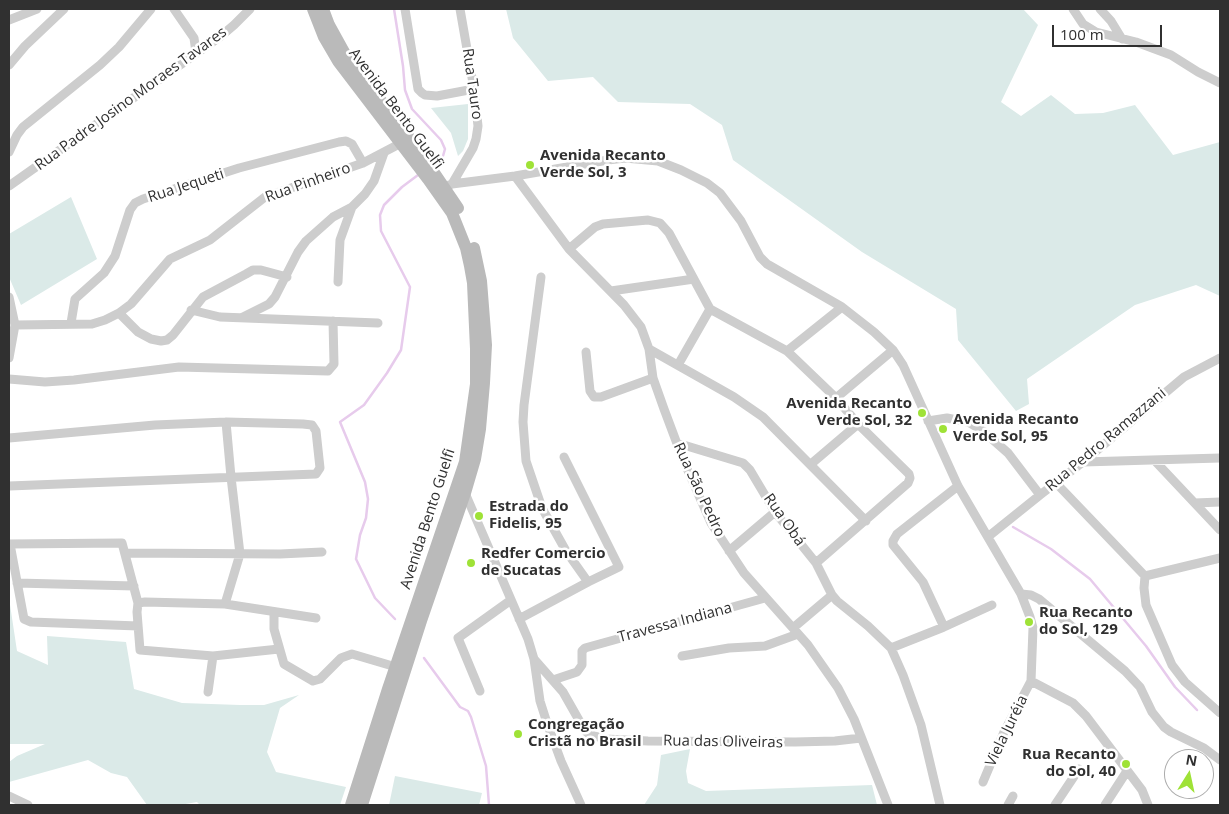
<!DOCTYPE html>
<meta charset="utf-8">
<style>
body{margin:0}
#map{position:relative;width:1229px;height:814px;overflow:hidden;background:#fff;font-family:"Open Sans",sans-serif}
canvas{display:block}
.frame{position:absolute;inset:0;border:10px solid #303030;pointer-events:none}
.north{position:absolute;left:1164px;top:749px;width:50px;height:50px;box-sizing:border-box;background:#fff;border:1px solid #acacac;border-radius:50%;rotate:10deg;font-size:14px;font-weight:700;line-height:20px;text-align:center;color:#303030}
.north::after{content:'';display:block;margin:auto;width:18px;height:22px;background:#9fe237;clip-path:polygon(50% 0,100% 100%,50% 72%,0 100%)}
.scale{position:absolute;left:1052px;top:25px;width:110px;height:22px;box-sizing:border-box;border:2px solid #303030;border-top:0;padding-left:6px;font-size:15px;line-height:18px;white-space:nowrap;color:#303030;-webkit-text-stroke:4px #fff;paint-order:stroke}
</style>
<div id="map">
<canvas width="1229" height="814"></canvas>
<div class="frame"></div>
<div class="north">N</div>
<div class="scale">100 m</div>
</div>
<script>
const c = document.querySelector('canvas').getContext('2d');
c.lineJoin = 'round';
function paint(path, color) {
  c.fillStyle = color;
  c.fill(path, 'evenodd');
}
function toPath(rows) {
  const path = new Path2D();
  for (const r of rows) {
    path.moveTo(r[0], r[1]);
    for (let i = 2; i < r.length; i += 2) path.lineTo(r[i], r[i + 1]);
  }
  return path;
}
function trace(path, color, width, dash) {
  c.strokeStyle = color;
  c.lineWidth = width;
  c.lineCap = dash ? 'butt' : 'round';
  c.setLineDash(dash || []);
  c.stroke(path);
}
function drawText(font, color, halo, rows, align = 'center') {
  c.font = font + ' "Open Sans",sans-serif';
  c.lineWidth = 5;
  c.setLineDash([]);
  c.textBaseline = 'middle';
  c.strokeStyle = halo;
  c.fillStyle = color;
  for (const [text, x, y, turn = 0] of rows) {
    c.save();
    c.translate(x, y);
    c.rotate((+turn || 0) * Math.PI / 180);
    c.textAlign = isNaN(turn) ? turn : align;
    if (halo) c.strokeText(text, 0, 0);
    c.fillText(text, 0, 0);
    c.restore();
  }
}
const green = toPath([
 [506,9,1023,9,1038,25,1001,102,1021,116,1051,95,1075,114,1103,113,1135,105,1173,155,1220,142,1220,296,1196,285,1135,305,1027,379,1029,404,1016,411,958,340,956,309,862,252,733,160,722,125,690,104,618,102,593,77,548,81,513,38],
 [468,104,468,139,463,151,458,156,451,133,431,108],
 [71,197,97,259,21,305,9,277,9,234],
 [9,598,17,651,48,665,47,636,126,642,134,689,182,703,240,705,264,705,299,695,280,708,267,752,276,772,346,787,340,805,200,805,197,802,180,805,147,805,127,777,111,773,88,760,9,782,9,762,17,756,45,744,9,744],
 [690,749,686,771,688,783,706,791,872,785,877,805,644,805,657,785,661,755],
 [395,776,482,793,479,805,389,805]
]);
const stream = toPath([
 [394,9,403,66,405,90,412,109,441,140,445,149,443,156,433,164],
 [1013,527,1051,549,1090,579,1146,646,1175,687,1197,710],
 [395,619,375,598,356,559,360,535,366,518,368,499,365,482,340,422,364,405,387,373,401,350,410,287,381,231,380,215,384,205,402,187,418,175],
 [424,658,460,707,468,711,471,717,486,766,489,805]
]);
const street = toPath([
 [174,9,194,38,196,52],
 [405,9,418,89,422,93,425,95,437,96,474,89],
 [1073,9,1083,24,1096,32,1136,42,1171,55,1198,72,1220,83],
 [1100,9,1111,21,1122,39],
 [9,20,37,9],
 [9,65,25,46,64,9],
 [9,152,17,135,23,127,100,65,119,47,151,9],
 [515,176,569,249,624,305,641,327,649,349,653,378,664,409,682,457,711,523,744,573,808,645,838,688,854,719,888,805],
 [452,184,473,148,476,139,478,126,474,89,460,9],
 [9,186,221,36,234,25,250,9],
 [440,189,452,184,515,176,608,160,625,158,658,161,681,170,707,183,720,193,741,221,760,257,767,264,842,307,874,332,893,350,903,365,958,486,1021,594,1030,617,1033,628,1031,681,1073,703,1086,716,1142,790,1148,805],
 [569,249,595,227,603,224,648,220,660,223,669,233,710,309,787,351,836,398,858,424,909,474,910,478,908,483,816,563],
 [541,277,524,405,523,422,526,461,542,508,566,551,588,582],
 [338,282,340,240,352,207],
 [611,291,694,279],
 [9,297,15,325,92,324,105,320,119,313,131,304,170,259,210,240,265,197,363,163,405,141],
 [191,310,220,317,378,323],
 [119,313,138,332,151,339,161,341,167,340,173,335,203,297,246,274,253,270,261,270,287,277],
 [243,317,269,304,275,297,298,252,306,241,333,217,352,207,365,194,374,181,384,153],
 [71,323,75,299,104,273,115,256,130,210,135,203,143,199,239,168,339,142,346,141,352,144,363,163],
 [649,349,734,397,763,417,866,521],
 [787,351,842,307],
 [586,352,590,391,594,397,601,397,653,378],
 [9,358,15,325],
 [678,365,710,309],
 [9,379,45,382,74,380,179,367,328,371,334,364,333,321],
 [836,398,893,350],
 [928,421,947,418,957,420,968,422,983,431,1008,453,1040,495,1083,462,1184,377,1220,358],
 [9,438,155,425,226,422,303,424,312,425,316,431,320,468,316,474,9,486],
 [677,443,743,463,750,470,775,512,816,563,832,595,837,601,868,626,891,648,903,675,921,725,940,805],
 [1155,461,1220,530],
 [1083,462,1220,458],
 [811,464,858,424],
 [1056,483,1145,576,1144,588,1146,605,1172,665,1185,682,1220,713],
 [465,493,528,639,534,659,540,701,547,723,561,761,581,805],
 [1195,503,1220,502],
 [989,536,1040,495],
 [9,544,122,543,138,603],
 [10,544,24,619,31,622,138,626],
 [729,551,775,512],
 [125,553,280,554,322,552],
 [1145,576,1220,558],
 [17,583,134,586],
 [1021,594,1031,595,1039,599,1125,671,1140,687,1152,712,1164,727,1171,732,1204,748,1220,760],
 [225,604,240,554,231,477,226,422],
 [274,612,274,629,284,664,313,681,320,679,341,658,352,654,396,667],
 [519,619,588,582,619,567,564,457],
 [944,627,923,582,893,545,893,541,897,534,958,486],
 [793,628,832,595],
 [891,648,944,627,992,605],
 [279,649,213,656,140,650,137,612,138,603,145,602,225,604,316,618],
 [682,656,729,648,765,646,798,634],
 [534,659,563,692,584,729,588,734,595,736,605,739,648,741,795,742,835,741,861,738],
 [553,680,577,672,582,665,582,651,585,648,765,598],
 [480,691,458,638,511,600],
 [208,692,213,656],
 [983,782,1004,732,1031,681],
 [9,796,28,805],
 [1008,805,1013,796],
 [1055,805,1079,769],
 [1105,805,1127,771]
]);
const secondary = toPath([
 [313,9,324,37,338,61,428,179,452,213,466,248,470,266,473,283,476,349,476,384,465,462,388,689,351,805],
 [323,9,329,25,345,54,418,149,458,208],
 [362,805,421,621,465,493,475,459,480,429,484,383,486,345,481,281,474,248]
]);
const markers = [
 [530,165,5,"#9fe237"],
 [922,413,5,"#9fe237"],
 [943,429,5,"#9fe237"],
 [479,516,5,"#9fe237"],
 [471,563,5,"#9fe237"],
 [1029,622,5,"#9fe237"],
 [518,734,5,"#9fe237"],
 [1126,764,5,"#9fe237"]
];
const streetNames = [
 ["Rua Tauro",472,84,82],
 ["Rua Padre Josino Moraes Tavares",131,99,-36],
 ["Avenida Bento Guelfi",396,109,53],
 ["Rua Pinheiro",308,183,-20],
 ["Rua Jequeti",186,186,-18],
 ["Rua Pedro Ramazzani",1106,440,-40],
 ["Rua São Pedro",699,490,65],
 ["Avenida Bento Guelfi",428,519,-72],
 ["Rua Obá",784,520,55],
 ["Travessa Indiana",675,623,-15],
 ["Viela Juréia",1007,731,-64],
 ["Rua das Oliveiras",723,742,1]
];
const poiNames = [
 ["Avenida Recanto",540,156],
 ["Verde Sol, 3",540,173],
 ["Avenida Recanto",912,404,"right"],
 ["Verde Sol, 32",912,421,"right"],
 ["Avenida Recanto",953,420],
 ["Verde Sol, 95",953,437],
 ["Estrada do",489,507],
 ["Fidelis, 95",489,524],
 ["Redfer Comercio",481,554],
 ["de Sucatas",481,571],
 ["Rua Recanto",1039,613],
 ["do Sol, 129",1039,630],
 ["Congregação",528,725],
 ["Cristã no Brasil",528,742],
 ["Rua Recanto",1116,755,"right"],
 ["do Sol, 40",1116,772,"right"]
];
paint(green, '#dbeae8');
trace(stream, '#e7cbec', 2.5);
trace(street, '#cdcdcd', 9);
trace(secondary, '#bababa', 12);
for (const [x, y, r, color] of markers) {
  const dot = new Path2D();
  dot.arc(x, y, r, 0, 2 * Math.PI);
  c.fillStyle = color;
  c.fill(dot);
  trace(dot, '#fff', 2);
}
drawText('15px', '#303030', '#fff', streetNames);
drawText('bold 15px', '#303030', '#fff', poiNames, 'left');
</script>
